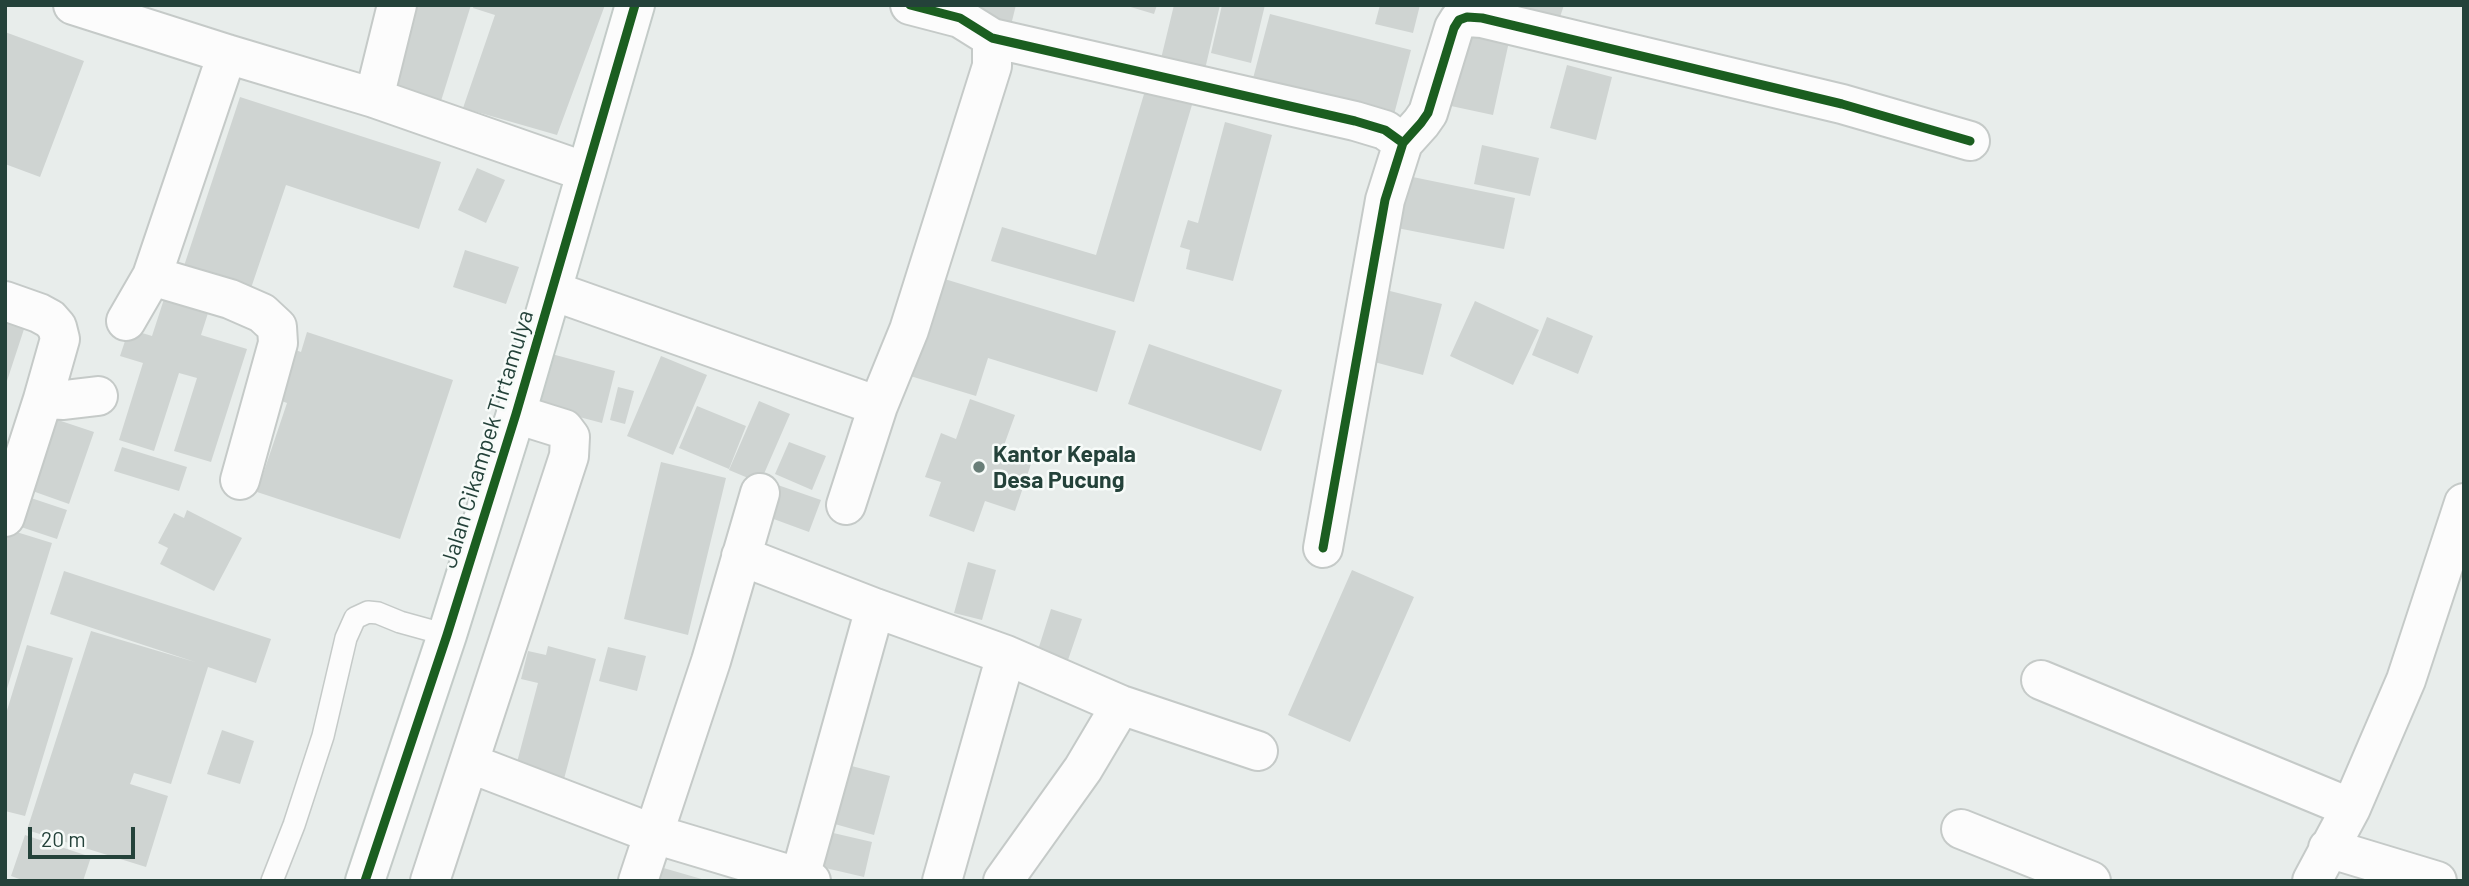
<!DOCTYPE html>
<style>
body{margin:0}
#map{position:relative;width:2469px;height:886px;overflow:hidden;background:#e8edeb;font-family:Barlow,sans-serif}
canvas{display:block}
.frame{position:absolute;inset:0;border:7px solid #24423a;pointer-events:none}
.scale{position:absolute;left:28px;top:827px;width:107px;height:32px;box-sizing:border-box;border:4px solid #24423a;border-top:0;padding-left:9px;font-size:21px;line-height:24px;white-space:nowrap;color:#24423a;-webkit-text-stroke:5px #f7fbf9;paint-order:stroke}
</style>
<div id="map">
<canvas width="2469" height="886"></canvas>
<div class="frame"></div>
<div class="scale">20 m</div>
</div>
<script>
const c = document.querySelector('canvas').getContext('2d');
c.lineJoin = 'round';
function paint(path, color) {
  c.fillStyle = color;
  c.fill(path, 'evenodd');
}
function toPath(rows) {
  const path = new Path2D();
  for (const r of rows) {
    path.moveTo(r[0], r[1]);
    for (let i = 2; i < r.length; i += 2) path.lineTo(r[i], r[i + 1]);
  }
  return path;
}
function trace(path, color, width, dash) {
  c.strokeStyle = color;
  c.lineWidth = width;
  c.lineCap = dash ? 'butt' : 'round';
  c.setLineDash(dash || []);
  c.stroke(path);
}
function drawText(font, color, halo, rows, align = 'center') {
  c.font = font + ' Barlow,sans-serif';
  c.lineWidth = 5;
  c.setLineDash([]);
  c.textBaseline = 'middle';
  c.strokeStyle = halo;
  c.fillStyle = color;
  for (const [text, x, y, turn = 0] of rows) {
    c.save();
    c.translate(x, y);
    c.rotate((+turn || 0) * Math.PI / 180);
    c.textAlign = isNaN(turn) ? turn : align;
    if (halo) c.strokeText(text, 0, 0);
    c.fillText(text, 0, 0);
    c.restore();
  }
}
const building = toPath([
 [406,5,471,5,441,101,382,82],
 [474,5,605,5,557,135,463,108,495,15,473,8],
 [968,5,1016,5,1011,25,966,12],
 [1124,5,1157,5,1154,14],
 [1174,5,1220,5,1202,82,1158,71],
 [1222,5,1265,5,1251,63,1211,53],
 [1380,5,1420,5,1413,33,1375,24],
 [1519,5,1564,5,1558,23,1517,11],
 [1270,14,1411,50,1392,122,1251,86],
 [1469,28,1510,37,1493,115,1451,106],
 [5,32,84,61,40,177,5,164],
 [1567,65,1612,77,1596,140,1550,128],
 [1147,84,1194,98,1134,302,991,261,1002,227,1096,255],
 [240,97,441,162,419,229,286,185,249,294,233,288,236,280,210,272,207,280,182,272],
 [1225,122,1272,135,1233,281,1186,269,1190,250,1180,247,1188,220,1198,223],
 [1482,145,1539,158,1530,196,1474,184],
 [477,168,505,180,486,223,458,210],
 [1403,175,1515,198,1504,249,1392,227],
 [465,250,519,267,506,304,453,287],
 [938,277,1116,331,1097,392,988,358,976,396,907,375],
 [1382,289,1442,304,1423,375,1363,359],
 [165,296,209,310,201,335,247,349,211,462,174,451,197,378,179,373,154,451,119,440,143,363,120,356,129,329,152,336],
 [1475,301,1539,330,1513,385,1450,356],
 [5,316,26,323,6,384,5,384],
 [1547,317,1593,336,1578,374,1532,355],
 [307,332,453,380,400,539,257,492,287,403,271,397,287,347,301,352],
 [1149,344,1282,390,1261,451,1128,404],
 [548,353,615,371,602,423,534,405],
 [661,356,707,375,673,455,627,436],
 [618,387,634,391,625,424,610,420],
 [970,399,1015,415,1003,448,1033,458,1015,511,985,501,974,532,929,516,941,482,925,477,941,433,956,439],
 [759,401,790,414,760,483,729,470],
 [697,406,746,426,729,469,679,448],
 [49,417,94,432,69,504,24,488],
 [789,442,826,456,812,490,775,474],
 [122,447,187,467,179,491,114,471],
 [661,462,726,478,688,635,624,619],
 [772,483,821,500,809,532,760,514],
 [28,497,67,510,57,539,18,526],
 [187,510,242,538,214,591,160,564,168,548,158,543,174,513,184,518],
 [10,530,52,543,6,692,5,544],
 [968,562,996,570,982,620,954,613],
 [1352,570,1414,597,1350,742,1288,715],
 [64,571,271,639,256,683,208,667,171,784,134,773,130,784,168,796,146,867,27,830,91,631,195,662,50,614],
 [1051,609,1082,619,1068,660,1038,650],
 [27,645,73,658,25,816,5,811,5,717],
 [548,646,596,659,564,779,516,766,538,683,521,679,528,651,546,655],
 [608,647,646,656,637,691,599,681],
 [222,730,254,741,240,784,207,774],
 [840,763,890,776,874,835,824,821],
 [829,832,872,842,864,877,821,867],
 [25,835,91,857,83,881,25,881,11,876],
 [660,867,705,880,705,881,657,881]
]);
const lane = toPath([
 [272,881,294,825,323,736,346,638,355,618,368,612,378,613,400,622,447,635]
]);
const street = toPath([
 [73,5,227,54,374,98,586,172],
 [910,5,960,18,992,38,1355,121,1385,130,1403,143,1385,200,1323,548],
 [374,98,397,5],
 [1403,143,1421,123,1428,113,1454,28,1459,20,1467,17,1482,18,1842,104,1970,141],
 [152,276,230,299,262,313,277,327,278,343,240,480],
 [553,291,878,406],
 [5,301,39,313,50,319,57,327,60,339,43,399],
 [126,321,152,276,227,54],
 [846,505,878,406,909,330,992,66,992,38],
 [5,517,43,399,64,400,98,396],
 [741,556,875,608,1006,655,1121,705,1258,751],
 [2041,680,2351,808],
 [469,763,654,834,811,881],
 [1961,829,2091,881],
 [2328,848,2437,881],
 [800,877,875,608],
 [430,881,569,456,570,437,564,429,516,414],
 [638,881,711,661,760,493],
 [942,881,1006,655],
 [1003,881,1083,769,1121,705],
 [2312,881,2351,808,2406,680,2464,503]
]);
const secondary = toPath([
 [365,881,447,635,516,414,635,5]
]);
const cycleway = toPath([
 [910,5,960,18,992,38,1355,121,1385,130,1403,143,1385,200,1323,548],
 [1403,143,1421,123,1428,113,1454,28,1459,20,1467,17,1482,18,1842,104,1970,141],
 [365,881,447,635,516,414,635,5]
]);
const markers = [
 [979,467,7,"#697e78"]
];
const streetNames = [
 ["Jalan Cikampek Tirtamulya",487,439,-73]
];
const poiNames = [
 ["Kantor Kepala",993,454],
 ["Desa Pucung",993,480]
];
paint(building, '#cfd4d2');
trace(lane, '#c5cac8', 24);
trace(street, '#c5cac8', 42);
trace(secondary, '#c3cbc8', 42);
trace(lane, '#fcfcfc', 21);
trace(street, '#fcfcfc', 38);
trace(secondary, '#fcfcfc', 38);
trace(cycleway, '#1b5e20', 9);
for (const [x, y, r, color] of markers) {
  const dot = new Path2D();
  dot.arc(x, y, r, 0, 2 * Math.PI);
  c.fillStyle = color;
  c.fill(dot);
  trace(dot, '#f7fbf9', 2.5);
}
drawText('23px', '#24423a', '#f7fbf9', streetNames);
drawText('bold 23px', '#24423a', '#f7fbf9', poiNames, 'left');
</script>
